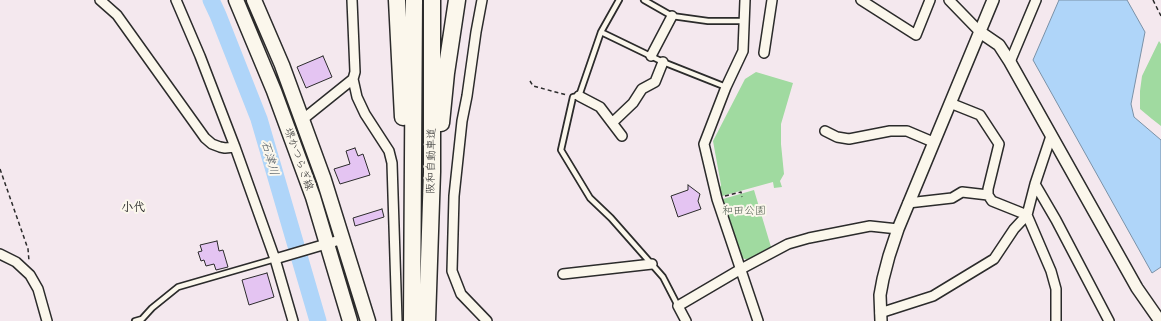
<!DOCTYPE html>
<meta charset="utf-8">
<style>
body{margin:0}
canvas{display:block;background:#f4e8ee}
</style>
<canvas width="1161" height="321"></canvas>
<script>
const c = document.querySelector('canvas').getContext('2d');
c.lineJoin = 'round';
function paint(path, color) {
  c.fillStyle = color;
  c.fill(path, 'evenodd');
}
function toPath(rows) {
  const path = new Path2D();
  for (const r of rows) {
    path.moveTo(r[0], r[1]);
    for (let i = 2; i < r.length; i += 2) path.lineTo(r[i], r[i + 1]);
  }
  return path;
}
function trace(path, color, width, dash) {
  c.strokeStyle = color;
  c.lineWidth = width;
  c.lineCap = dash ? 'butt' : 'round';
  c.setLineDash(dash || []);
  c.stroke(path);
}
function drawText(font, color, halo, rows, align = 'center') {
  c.font = font + ' Mali,"Klee One",sans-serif';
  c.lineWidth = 4;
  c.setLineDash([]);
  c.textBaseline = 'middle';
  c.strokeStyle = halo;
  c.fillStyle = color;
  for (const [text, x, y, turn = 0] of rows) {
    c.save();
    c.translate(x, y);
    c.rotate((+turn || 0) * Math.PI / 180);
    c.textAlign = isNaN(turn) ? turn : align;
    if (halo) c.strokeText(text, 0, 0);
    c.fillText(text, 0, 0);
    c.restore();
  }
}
const green = toPath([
 [1159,41,1161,44,1161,126,1152,119,1140,109,1140,91,1142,76],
 [756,72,793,83,781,124,781,144,784,174,780,181,782,187,774,188,773,182,722,196,719,189,721,185,713,141,745,79],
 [754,190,771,247,748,260,742,258,723,199]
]);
const water = toPath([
 [1059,0,1127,0,1145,32,1131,104,1134,117,1161,140,1161,267,1152,273,1033,60,1059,0]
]);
const river = toPath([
 [211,0,218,15,259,119,318,321]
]);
const building = toPath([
 [323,56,332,77,306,88,297,67,323,56],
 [355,148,358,156,363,154,370,175,340,184,334,169,350,164,346,151,355,148],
 [688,185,700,194,698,201,701,209,678,217,671,196,688,190,688,185],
 [382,209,384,217,355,226,353,218,382,209],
 [217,241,219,251,223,250,228,267,216,270,214,264,206,266,204,260,201,261,198,252,202,251,200,245,217,241],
 [267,273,274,297,249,305,242,280,267,273]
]);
const path = toPath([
 [1153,0,1161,16],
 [530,81,533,86,567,95],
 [0,169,28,249,29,261],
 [725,196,741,192,742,197]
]);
const service = toPath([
 [619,0,601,32,579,96,573,97,561,150,590,198,611,218,663,277,678,306],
 [644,0,672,16,708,21,744,21],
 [601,32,663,62,726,87],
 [135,321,142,319,152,308,178,287,275,259]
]);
const minor = toPath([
 [100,0,117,15,205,138,212,144,220,147,225,148,235,147],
 [176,0,200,56,235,147,275,259,293,321],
 [482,0,476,32,467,96,462,121,454,196,452,271,461,294,487,321],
 [745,0,743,51,726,87,704,144,717,199,758,321],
 [861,0,916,35,930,0],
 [949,0,980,32],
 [764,53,772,0],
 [651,56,672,16],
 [1010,62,1036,0],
 [353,79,357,97,365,114,389,151,392,163,397,321],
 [579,96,600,107,622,136],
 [950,103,980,115,999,144,988,189,988,195,992,201,1027,215,1051,271,1056,289,1056,321],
 [302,120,353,79,355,72,352,0],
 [612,123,633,103,642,89,655,82,663,62],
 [825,131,837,137,849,139,890,131,907,131,933,142],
 [1035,184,1056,220,1109,321],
 [908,203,952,198,962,192,988,195],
 [0,254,16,262,30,275,38,289,47,321],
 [275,259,343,239],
 [563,274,652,264],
 [880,313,933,296,994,259,1014,229,1027,215,1035,184,1051,136],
 [686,321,678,306,741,269,788,244,809,238,870,226,898,229]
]);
const tertiary = toPath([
 [980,32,999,45,1010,62,1137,288,1160,321],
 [881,321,880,295,883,279,889,256,898,229,993,0]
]);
const primary = toPath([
 [236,0,274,91,313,197,350,321],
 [254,0,282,65,324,180,368,321]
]);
const motorway = toPath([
 [397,0,403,117],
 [441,123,446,73,457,0],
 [412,321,414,0],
 [427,321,432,172,432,0]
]);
const streetNames = [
 ["堺かつらぎ線",299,159,70],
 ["阪和自動車道",431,161,-89]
];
const parkNames = [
 ["和田公園",744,211]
];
const waterNames = [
 ["石津川",270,158,74]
];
const neighbourhoodNames = [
 ["小代",133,207]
];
paint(green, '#a0daa0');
paint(water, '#afd5f9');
trace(water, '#7a91a7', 1);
trace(river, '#afd5f9', 17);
paint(building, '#e4c4f2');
trace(building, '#2b2b2b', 1);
trace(service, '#2b2b2b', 8);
trace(minor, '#2b2b2b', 12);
trace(tertiary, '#2b2b2b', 14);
trace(primary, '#2b2b2b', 17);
trace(motorway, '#2b2b2b', 19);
trace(path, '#2b2b2b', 1.5, [4, 3]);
trace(service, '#fbf7ec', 4.5);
trace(minor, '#fbf7ec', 9);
trace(tertiary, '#fbf7ec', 11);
trace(primary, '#fbf7ec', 14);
trace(motorway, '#fbf7ec', 16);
drawText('11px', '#2b2b2b', '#fbf7ec', streetNames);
drawText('11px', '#485748', '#fbf7ec', parkNames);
drawText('italic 12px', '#4c565e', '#fbf7ec', waterNames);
drawText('bold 12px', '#2b2b2b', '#fbf7ec', neighbourhoodNames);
</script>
